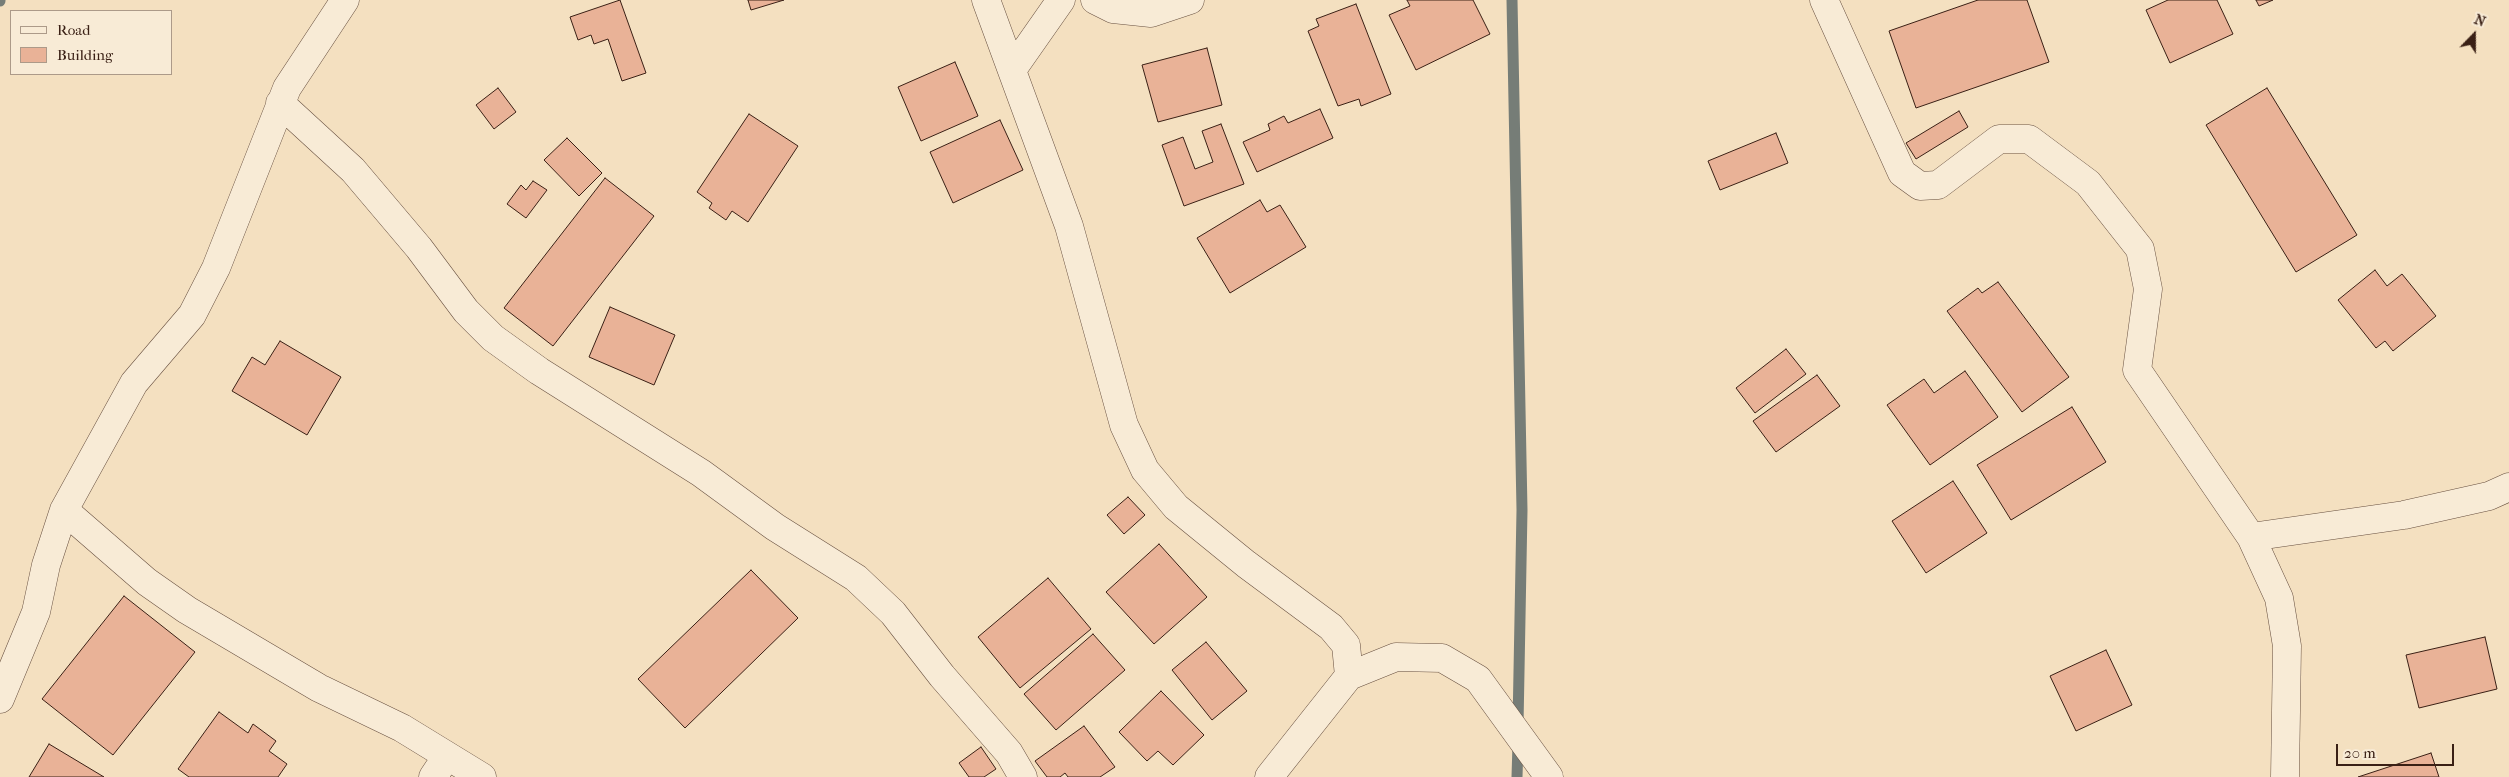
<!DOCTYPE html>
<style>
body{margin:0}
#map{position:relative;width:2509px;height:777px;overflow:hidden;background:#f4e0c0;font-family:"IM FELL French Canon",serif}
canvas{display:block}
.legend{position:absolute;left:10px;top:10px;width:162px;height:65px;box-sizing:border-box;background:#f8ebd6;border:1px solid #ac9a89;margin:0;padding:6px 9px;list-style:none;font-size:15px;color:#3a2015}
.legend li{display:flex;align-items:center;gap:10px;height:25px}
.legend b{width:25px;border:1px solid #ac9a89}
.north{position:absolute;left:2449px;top:10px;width:50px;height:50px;-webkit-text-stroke:4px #f8ebd6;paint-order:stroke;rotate:22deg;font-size:14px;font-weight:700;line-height:20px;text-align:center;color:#3a2015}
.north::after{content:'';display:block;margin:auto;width:18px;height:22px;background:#3a2015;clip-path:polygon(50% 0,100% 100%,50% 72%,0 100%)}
.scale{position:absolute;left:2336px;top:744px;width:118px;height:22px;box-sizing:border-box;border:2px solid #3a2015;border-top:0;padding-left:6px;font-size:15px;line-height:18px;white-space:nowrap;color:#3a2015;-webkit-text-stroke:4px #f8ebd6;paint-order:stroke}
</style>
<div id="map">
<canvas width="2509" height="777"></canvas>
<ul class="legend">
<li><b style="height:6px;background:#f8ebd6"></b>Road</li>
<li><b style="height:14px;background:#e9b297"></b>Building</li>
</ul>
<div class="north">N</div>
<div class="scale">20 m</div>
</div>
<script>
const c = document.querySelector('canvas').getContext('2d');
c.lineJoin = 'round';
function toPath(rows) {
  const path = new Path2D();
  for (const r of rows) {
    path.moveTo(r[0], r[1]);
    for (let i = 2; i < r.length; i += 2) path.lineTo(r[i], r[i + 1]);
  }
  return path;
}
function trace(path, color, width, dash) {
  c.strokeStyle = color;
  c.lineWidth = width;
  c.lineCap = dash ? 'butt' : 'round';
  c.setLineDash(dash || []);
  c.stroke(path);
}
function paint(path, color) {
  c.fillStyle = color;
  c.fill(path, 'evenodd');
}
const stream = toPath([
 [1512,0,1522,510,1518,725],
 [0,1,0,0],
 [1517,777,1518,744]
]);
const building = toPath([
 [620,0,646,73,622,81,608,39,594,44,591,35,578,40,570,17,620,0],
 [748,0,784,0,751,10,748,0],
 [1407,0,1473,0,1490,34,1416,70,1389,15,1410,6,1407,0],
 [1978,0,2027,0,2049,62,1916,108,1889,31,1978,0],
 [2168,0,2217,0,2233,34,2170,63,2146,10,2168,0],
 [2256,0,2273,0,2259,6,2256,0],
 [1356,4,1391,94,1361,106,1359,99,1338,106,1308,31,1319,26,1316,19,1356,4],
 [1207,48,1222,105,1158,122,1142,65,1207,48],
 [955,62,978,116,921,141,898,87,955,62],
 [498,88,516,112,494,129,476,105,498,88],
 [2267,88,2357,235,2296,272,2206,125,2267,88],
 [1320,109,1333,138,1257,172,1243,142,1270,130,1268,124,1284,116,1288,123,1320,109],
 [1959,111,1968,127,1916,159,1906,143,1959,111],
 [749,114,798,146,748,222,732,211,726,220,709,208,712,203,697,192,749,114],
 [1000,120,1023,170,953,203,930,152,1000,120],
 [1221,124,1244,184,1184,206,1162,145,1183,137,1195,169,1213,162,1202,131,1221,124],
 [1776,133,1788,163,1720,190,1708,161,1776,133],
 [567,138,602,173,579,196,544,160,567,138],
 [605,178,654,216,553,346,504,308,605,178],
 [533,181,547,190,526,218,507,204,521,185,526,190,533,181],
 [1260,200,1267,212,1280,205,1306,247,1230,293,1197,238,1260,200],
 [2375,270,2387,286,2402,274,2436,316,2393,351,2385,341,2376,348,2338,300,2375,270],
 [1998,282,2069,377,2022,412,1947,311,1978,288,1982,293,1998,282],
 [610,307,675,335,654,385,589,357,610,307],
 [280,341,341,377,307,435,232,391,252,357,265,365,280,341],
 [1786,349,1806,374,1755,413,1736,388,1786,349],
 [1965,371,1998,417,1930,465,1887,405,1924,379,1934,393,1965,371],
 [1817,375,1840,406,1776,452,1753,421,1817,375],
 [2072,407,2106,462,2011,520,1977,465,2072,407],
 [1953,481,1987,533,1926,573,1892,521,1953,481],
 [1128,497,1145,515,1124,534,1107,515,1128,497],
 [1159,544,1207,597,1154,644,1106,592,1159,544],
 [751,570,798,618,685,728,638,679,751,570],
 [1048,578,1091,629,1020,688,978,637,1048,578],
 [124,596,195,652,113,755,42,699,124,596],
 [1093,634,1125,670,1056,730,1024,694,1093,634],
 [2485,637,2497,689,2419,708,2406,655,2485,637],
 [1206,642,1247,691,1212,720,1172,670,1206,642],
 [2106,650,2132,705,2076,731,2050,676,2106,650],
 [1161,691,1204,735,1173,765,1158,751,1147,761,1119,732,1161,691],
 [219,712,248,733,253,724,276,741,269,751,287,764,278,777,189,777,178,769,219,712],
 [1084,726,1115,767,1100,777,1068,777,1065,773,1060,777,1047,777,1035,761,1084,726],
 [49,744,104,777,29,777,49,744],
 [981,747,996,769,984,777,969,777,959,763,981,747],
 [2431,753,2439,777,2358,777,2431,753]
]);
const minor = toPath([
 [986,0,1069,226,1124,425,1145,470,1176,507,1246,564,1331,627,1346,645,1349,676,1269,777],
 [1095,0,1113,9,1151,13,1190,0],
 [1824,0,1902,173,1920,186,1938,185,1999,139,2029,139,2088,183,2140,249,2148,289,2137,370,2251,537,2279,598,2287,646,2285,777],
 [1012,70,1061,0],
 [280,103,353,170,419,248,466,311,493,338,539,371,701,473,775,527,856,578,893,613,942,676,1009,753,1023,777],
 [64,510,147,582,187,610,319,688,402,728,482,777],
 [2251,537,2404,515,2489,496,2509,487],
 [1349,676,1396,657,1442,658,1478,679,1549,777],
 [0,699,36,612,46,565,64,510,134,383,192,315,216,268,287,88,345,0],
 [433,777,447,756]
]);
trace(stream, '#767d77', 11);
paint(building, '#e9b297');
trace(building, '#3a2015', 1);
trace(minor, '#685040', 29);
trace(minor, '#f8ebd6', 28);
</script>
